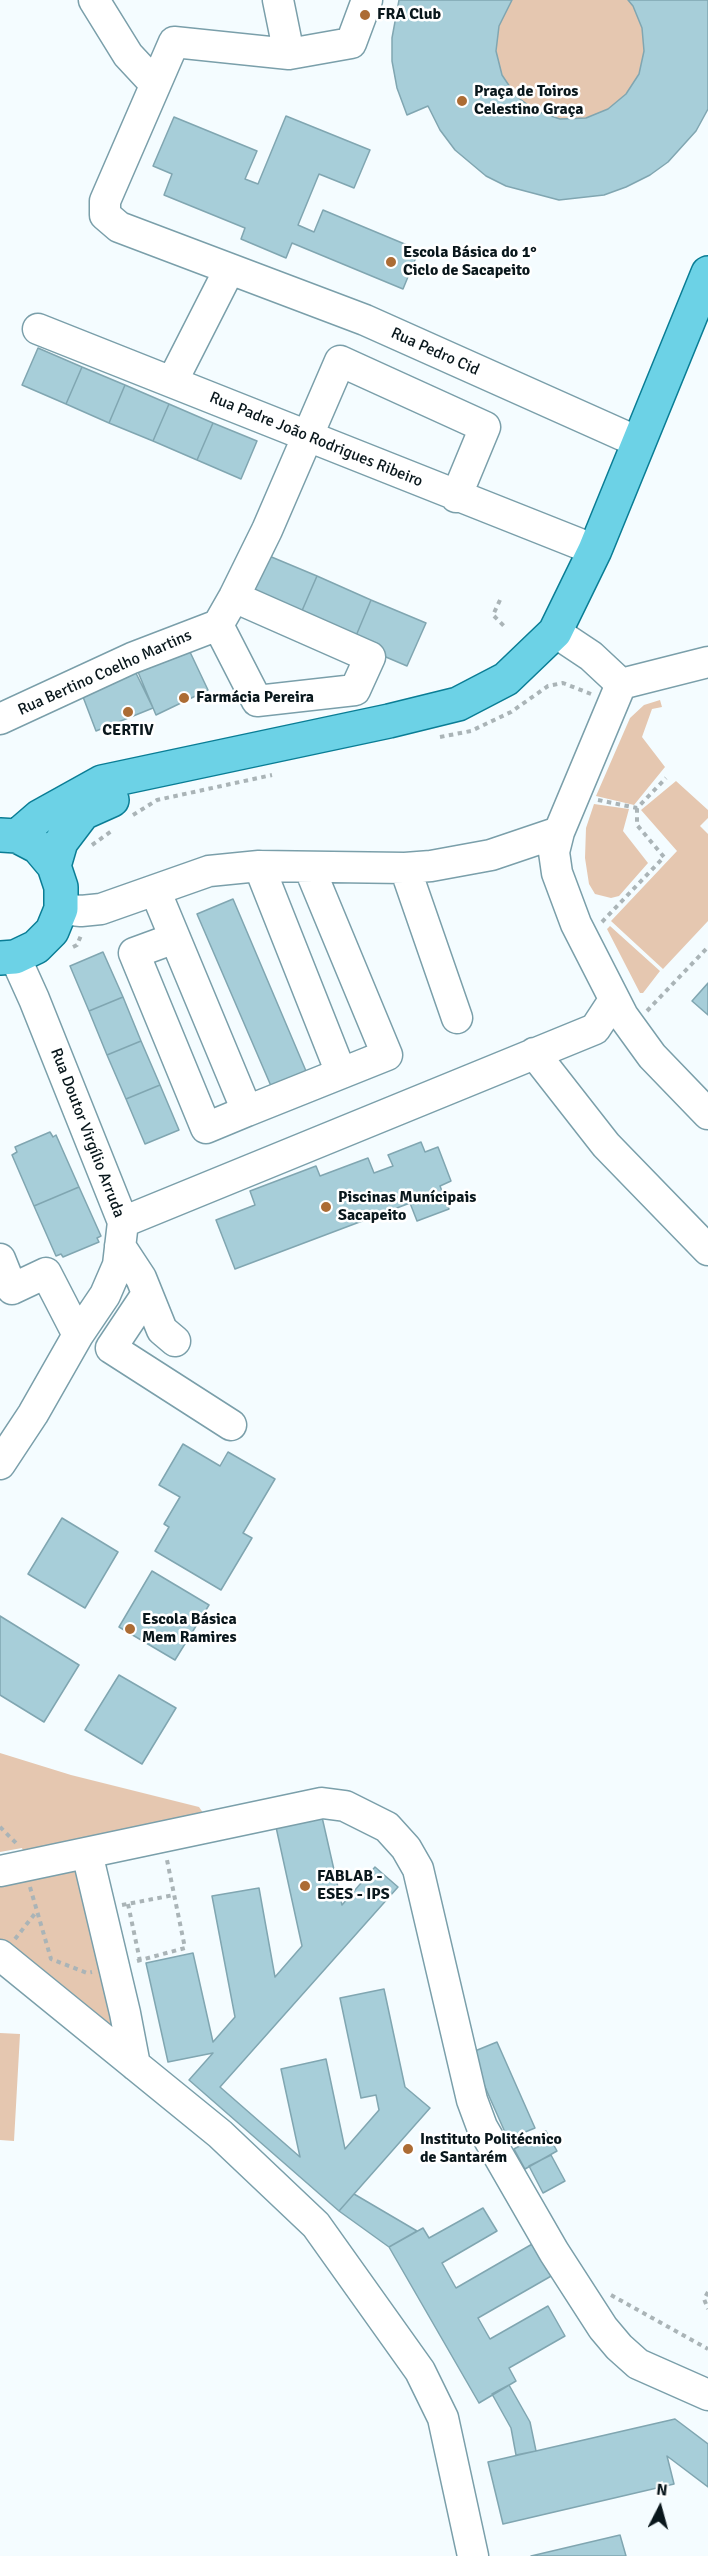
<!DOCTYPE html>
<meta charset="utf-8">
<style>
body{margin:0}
#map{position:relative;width:708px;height:2556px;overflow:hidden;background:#f4fcff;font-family:Signika,sans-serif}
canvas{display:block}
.north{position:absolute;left:630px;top:2478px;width:60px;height:60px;-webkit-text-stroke:4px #fff;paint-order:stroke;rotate:6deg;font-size:16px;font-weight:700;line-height:24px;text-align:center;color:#09171c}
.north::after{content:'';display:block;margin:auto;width:21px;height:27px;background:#09171c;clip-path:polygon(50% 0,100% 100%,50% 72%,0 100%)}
</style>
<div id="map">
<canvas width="708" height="2556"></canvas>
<div class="north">N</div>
</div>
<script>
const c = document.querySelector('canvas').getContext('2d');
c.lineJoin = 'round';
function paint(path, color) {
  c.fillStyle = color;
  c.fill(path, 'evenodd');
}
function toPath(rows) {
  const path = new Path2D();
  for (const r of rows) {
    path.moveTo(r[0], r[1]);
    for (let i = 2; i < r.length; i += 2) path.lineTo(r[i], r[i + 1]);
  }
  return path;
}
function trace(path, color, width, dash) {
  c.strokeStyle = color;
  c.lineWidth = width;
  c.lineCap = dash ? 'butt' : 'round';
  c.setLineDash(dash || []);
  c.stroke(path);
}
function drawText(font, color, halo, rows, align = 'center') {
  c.font = font + ' Signika,sans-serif';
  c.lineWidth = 5;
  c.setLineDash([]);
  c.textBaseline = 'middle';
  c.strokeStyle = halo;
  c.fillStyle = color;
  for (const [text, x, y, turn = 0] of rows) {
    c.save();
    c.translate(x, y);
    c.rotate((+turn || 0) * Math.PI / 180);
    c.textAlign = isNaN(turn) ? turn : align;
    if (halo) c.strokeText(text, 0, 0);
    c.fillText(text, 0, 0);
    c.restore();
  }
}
const green = toPath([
 [512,0,628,0,633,6,642,28,644,51,639,74,626,94,608,109,586,118,560,119,536,111,516,96,502,75,496,51,499,26],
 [660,700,662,707,652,709,642,737,665,767,634,805,596,796,630,718,644,705],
 [676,781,708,810,708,818,700,826,708,834,708,921,663,969,611,921,677,851,641,810],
 [594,804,629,809,623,831,648,863,619,896,611,898,595,894,589,884,585,858,586,828],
 [610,926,660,971,643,993,640,993,607,929],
 [0,1753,71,1775,199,1807,206,1817,24,1853,22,1848,0,1852],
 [84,1856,120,2010,112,2028,0,1946,0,1874],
 [0,2033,20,2034,14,2141,0,2140]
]);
const building = toPath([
 [399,0,512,0,499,26,496,51,502,75,516,96,536,111,560,119,586,118,608,109,626,94,639,74,644,51,642,28,633,6,628,0,708,0,708,109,696,131,668,162,650,175,626,187,604,195,559,200,506,186,486,176,455,150,440,130,428,106,407,115,397,88,392,61,392,38,399,0],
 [286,116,370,150,354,188,319,174,298,225,314,232,323,210,419,250,403,289,292,243,286,258,241,239,245,228,164,195,172,174,153,166,174,117,257,151,245,179,258,184,286,116],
 [38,348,82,367,66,404,22,385,38,348],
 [82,367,125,385,109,423,66,404,82,367],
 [125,385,169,404,153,441,109,423,125,385],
 [169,404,213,423,197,460,153,441,169,404],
 [213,423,257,441,241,479,197,460,213,423],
 [262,553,317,576,298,620,243,597,262,553],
 [317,576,371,600,353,643,298,620,317,576],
 [371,600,426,623,407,666,353,643,371,600],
 [190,652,208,690,156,715,138,672,190,652],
 [133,667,153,708,96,731,80,689,133,667],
 [233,899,306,1071,271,1086,197,914,233,899],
 [103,952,123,997,89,1011,70,966,103,952],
 [708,983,708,1015,692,1001,708,983],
 [123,997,141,1041,107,1055,89,1011,123,997],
 [141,1041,160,1085,126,1099,107,1055,141,1041],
 [160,1085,179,1130,145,1144,126,1099,160,1085],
 [50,1132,53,1137,56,1135,79,1187,34,1206,12,1155,17,1152,15,1147,50,1132],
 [421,1142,425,1152,438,1147,451,1181,440,1186,449,1209,417,1221,410,1203,235,1269,216,1220,255,1205,250,1191,316,1166,320,1176,368,1158,374,1173,393,1166,388,1155,421,1142],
 [79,1187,101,1236,97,1238,99,1242,63,1257,61,1254,56,1256,34,1206,79,1187],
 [183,1444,220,1466,228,1452,275,1479,243,1533,252,1538,221,1590,155,1551,169,1527,164,1524,180,1497,159,1485,183,1444],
 [62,1518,118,1552,85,1608,28,1574,62,1518],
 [152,1571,209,1605,175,1660,119,1627,152,1571],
 [0,1616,79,1665,44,1722,0,1695,0,1616],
 [119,1675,176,1708,142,1764,85,1730,119,1675],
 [322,1817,342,1905,375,1867,398,1887,220,2087,300,2157,281,2069,326,2059,345,2149,379,2110,376,2095,361,2098,340,1998,384,1989,405,2087,430,2108,339,2211,189,2080,213,2053,168,2062,146,1963,193,1953,213,2042,235,2017,212,1896,259,1888,275,1977,302,1946,276,1827,322,1817],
 [497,2042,535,2128,508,2139,470,2053,497,2042],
 [546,2131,557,2151,525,2169,514,2149,546,2131],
 [551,2155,565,2181,543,2193,529,2166,551,2155],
 [354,2194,417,2231,389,2247,339,2211,354,2194],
 [483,2208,497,2231,442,2263,456,2288,534,2243,553,2275,478,2318,490,2339,548,2306,565,2336,509,2368,516,2381,479,2403,389,2247,423,2228,429,2238,483,2208],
 [509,2385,530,2422,536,2451,516,2455,511,2428,492,2394,509,2385],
 [675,2419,708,2444,708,2487,667,2456,674,2484,503,2524,488,2462,675,2419],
 [620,2535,626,2556,531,2556,620,2535]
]);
const path = toPath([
 [500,600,493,615,504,626],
 [440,737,471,731,511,712,548,686,563,683,591,694],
 [598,800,637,808,666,778],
 [133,815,157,800,272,775],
 [92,845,113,830],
 [602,922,664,857,637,825,637,808],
 [73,947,77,945,82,933],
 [647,1011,708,947],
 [0,1827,16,1843],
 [30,1887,51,1959,87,1973,92,1972],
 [128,1904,140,1961],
 [122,1905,174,1895],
 [15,1939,37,1911],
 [137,1961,185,1948,167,1860],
 [708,2292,704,2299,708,2309],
 [611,2295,708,2349]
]);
const minor = toPath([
 [94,0,128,55,155,84],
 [278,0,289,54],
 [367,0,351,43,289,54,174,42,105,201,105,215,119,227,365,320,638,442],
 [38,329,595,550],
 [172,382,229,270],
 [218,625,257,701,355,690,370,657,234,597],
 [555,632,591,656,621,684,708,662],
 [621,684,559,832,554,852,557,873,576,924,623,1016,652,1056,708,1114],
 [0,719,132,658,218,625,234,597,267,530,340,361,485,427,456,497],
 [259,866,341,1073],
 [405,868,457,1018],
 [155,890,247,1111,387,1055,309,867],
 [61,909,81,911,101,909,209,871,259,866,405,868,431,866,491,855,559,832],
 [175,938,134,953,206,1128,247,1111],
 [534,1053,606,1145,708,1250],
 [123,1222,595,1029,614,1000],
 [120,1246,141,1278,162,1330,175,1341],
 [0,1259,12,1289,46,1273,78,1335],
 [147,1294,111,1348,231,1425],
 [0,1464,33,1414,78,1335,105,1295,118,1265,123,1222,34,999,15,957],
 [87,1853,125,2013,135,2065],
 [0,1871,322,1803,345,1806,387,1827,406,1848,418,1869,472,2100,482,2127,554,2252,603,2328,619,2347,638,2364,708,2395],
 [0,1955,220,2134,316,2225,420,2371,443,2418,473,2556]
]);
const major = toPath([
 [0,835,17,836,38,847,54,866,61,887,61,909,52,931,36,947,15,957,0,958],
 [17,836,39,817,102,782,389,721,458,704,506,679,555,632,595,550,708,273],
 [54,866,61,842,83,813,112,800]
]);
const markers = [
 [365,15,6,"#ac6c34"],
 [462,101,6,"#ac6c34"],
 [391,262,6,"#ac6c34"],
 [184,698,6,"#ac6c34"],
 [128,712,6,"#ac6c34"],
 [326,1207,6,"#ac6c34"],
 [130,1629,6,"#ac6c34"],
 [305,1886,6,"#ac6c34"],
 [408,2149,6,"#ac6c34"]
];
const poiNames = [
 ["FRA Club",377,15],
 ["Praça de Toiros",474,92],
 ["Celestino Graça",474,110],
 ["Escola Básica do 1°",403,253],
 ["Ciclo de Sacapeito",403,271],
 ["Farmácia Pereira",196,698],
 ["CERTIV",128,731,"center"],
 ["Piscinas Munícipais",338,1198],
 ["Sacapeito",338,1216],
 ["Escola Básica",142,1620],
 ["Mem Ramires",142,1638],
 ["FABLAB -",317,1877],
 ["ESES - IPS",317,1895],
 ["Instituto Politécnico",420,2140],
 ["de Santarém",420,2158]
];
const streetNames = [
 ["Rua Pedro Cid",435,352,24],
 ["Rua Padre João Rodrigues Ribeiro",316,440,22],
 ["Rua Bertino Coelho Martins",105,673,-24],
 ["Rua Doutor Virgílio Arruda",87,1133,69]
];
paint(green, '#e5c7b0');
paint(building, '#a7ced9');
trace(building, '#80a6b1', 1.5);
trace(minor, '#7a9faa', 33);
trace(major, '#0a7d95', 36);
trace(path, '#aab4b7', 4, [4.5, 4.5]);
trace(minor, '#fff', 30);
trace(major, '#6cd2e6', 33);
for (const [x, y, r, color] of markers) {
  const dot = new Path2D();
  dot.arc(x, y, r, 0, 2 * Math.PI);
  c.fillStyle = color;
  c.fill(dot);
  trace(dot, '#fff', 2);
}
drawText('bold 16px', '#09171c', '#fff', poiNames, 'left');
drawText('16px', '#09171c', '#fff', streetNames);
</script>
